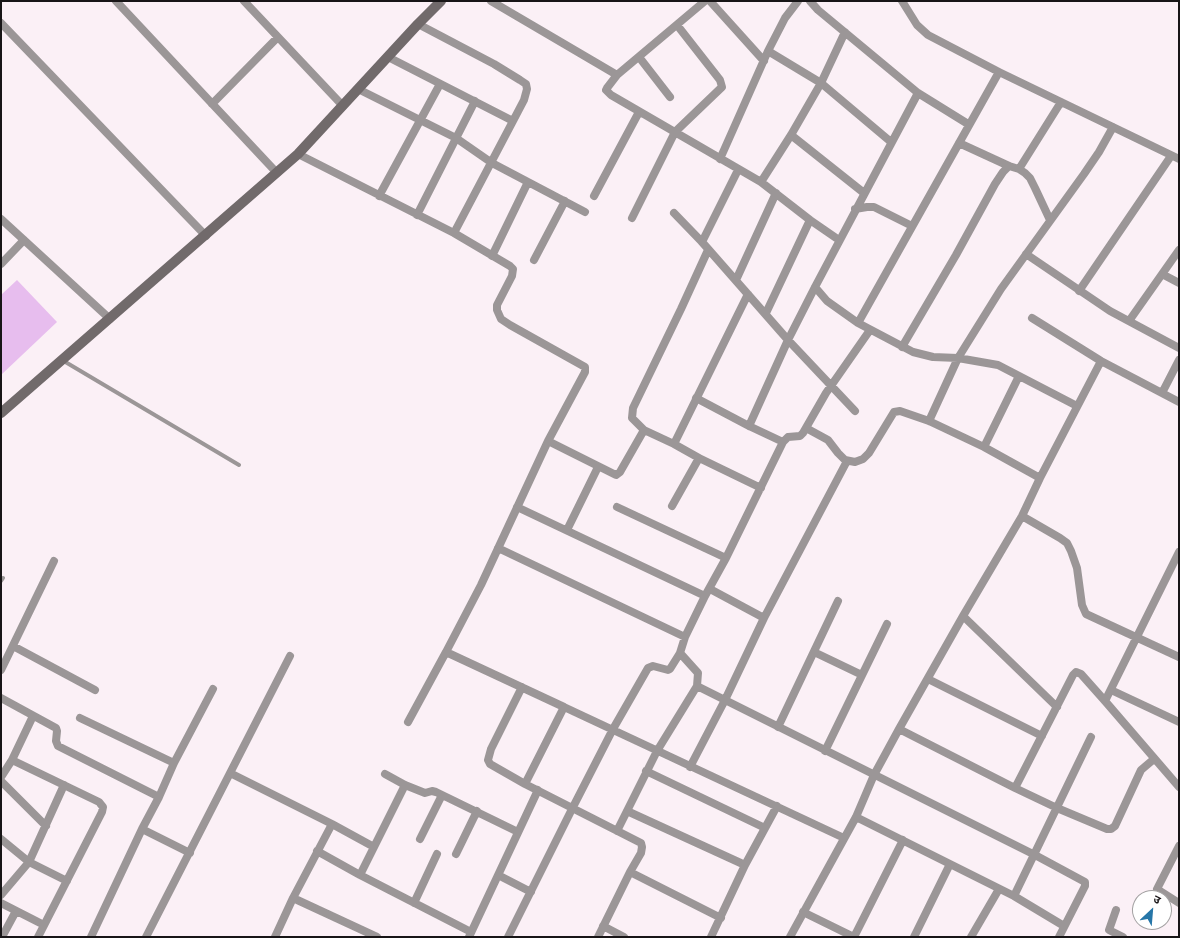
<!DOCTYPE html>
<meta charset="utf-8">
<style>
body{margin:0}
#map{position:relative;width:1180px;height:938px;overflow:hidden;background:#fbf0f6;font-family:"Fira Sans Condensed","Noto Sans Devanagari",sans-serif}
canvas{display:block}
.frame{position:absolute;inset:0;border:2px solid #181517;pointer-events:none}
.north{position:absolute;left:1132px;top:890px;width:40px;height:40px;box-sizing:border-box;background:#fff;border:1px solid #a3a1a2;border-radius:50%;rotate:26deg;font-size:11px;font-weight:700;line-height:16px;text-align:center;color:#181517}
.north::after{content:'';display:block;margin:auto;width:14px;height:18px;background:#2676a8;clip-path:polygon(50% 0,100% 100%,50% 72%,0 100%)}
</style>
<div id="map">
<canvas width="1180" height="938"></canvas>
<div class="frame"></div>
<div class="north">उ</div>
</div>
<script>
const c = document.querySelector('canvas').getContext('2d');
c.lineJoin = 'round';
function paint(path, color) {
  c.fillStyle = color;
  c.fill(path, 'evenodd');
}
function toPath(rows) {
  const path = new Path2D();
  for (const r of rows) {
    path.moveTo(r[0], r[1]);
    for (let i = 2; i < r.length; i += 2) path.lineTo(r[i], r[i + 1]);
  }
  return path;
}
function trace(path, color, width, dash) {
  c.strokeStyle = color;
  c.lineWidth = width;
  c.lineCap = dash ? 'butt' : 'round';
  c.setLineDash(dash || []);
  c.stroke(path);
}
const building = toPath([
 [17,280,57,322,1,375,1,295]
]);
const lane = toPath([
 [62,360,239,465],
 [1,581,3,578]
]);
const street = toPath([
 [116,1,277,173],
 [244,1,343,106],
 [491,1,617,75,607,88,606,90,611,95,761,182,810,220,766,313],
 [710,1,764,61],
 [810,1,818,10,918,93,968,124],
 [902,1,917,25,928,35,999,72,1179,159],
 [1,23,206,236],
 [418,24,494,64,520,80,526,84,527,89,524,100,513,121,454,233],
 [768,51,821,83,891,142],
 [388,57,513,121],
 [639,57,670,97],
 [617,75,705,1],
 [358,89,456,138,492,163,585,212],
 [212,104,278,37],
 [791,135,864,193],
 [959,143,1009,166,1019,169,1025,173,1030,178,1035,188,1050,220],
 [298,154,454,233,510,266,513,269,512,276,497,305,497,310,501,319,510,325,585,367,585,372,548,441,481,585,446,652,564,707,525,784,641,843,642,847,641,853,630,872,598,937],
 [720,159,768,51,785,18,798,1],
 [1019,169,1061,102],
 [761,182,791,135,821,83,845,32],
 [379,196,440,84],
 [594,196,639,112],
 [855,209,867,207,874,207,912,226],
 [674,213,702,242,788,340,855,411],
 [417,215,475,101],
 [632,218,675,132,722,87,720,80,677,25],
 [1,219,110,319],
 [810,220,839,240],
 [702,242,738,170],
 [708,250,681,309,633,408,632,418,644,430,674,444,699,458,761,488],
 [1026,254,1110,311,1179,348],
 [492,256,528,182],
 [534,260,565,201],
 [1,264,24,240],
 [1162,274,1179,283],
 [736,280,776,193],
 [815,287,827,301,858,323,913,352,933,357,958,358,998,365,1077,406],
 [1079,291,1171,156],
 [1032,318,1101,361,1179,402],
 [1129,321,1179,250],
 [858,323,999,72],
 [902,347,956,255,995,184,1003,172,1009,166],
 [1162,393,1179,360],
 [696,398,749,426,783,442],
 [929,421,958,358,1001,289,1084,174,1099,152,1113,127],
 [749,426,788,340,815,287,918,93],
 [806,428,828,440,838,453,845,460,855,462,863,459,869,453,894,412,900,411,929,421,984,447,1040,478],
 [548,441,616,475,620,472,644,430],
 [674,444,748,294],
 [984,447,1019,376],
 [672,506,699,458],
 [517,507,705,596],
 [617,507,726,558],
 [1022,516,1060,538,1067,543,1071,551,1077,568,1082,605,1086,614,1179,657],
 [567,530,598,467],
 [498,548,685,637],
 [710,589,764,618],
 [963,616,1057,707],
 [13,646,95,690],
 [814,652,862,675],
 [680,653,698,673,697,686,1035,855,1085,882,1085,886,1059,937],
 [1,670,54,561],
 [928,679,1042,736],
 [522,687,491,749,488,760,490,764,525,784],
 [1111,690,1179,722],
 [1,698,56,728,57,731,56,741,58,746,159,797],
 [1105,701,1179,552],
 [564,707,844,838],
 [80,718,174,763],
 [408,722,446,652],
 [778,727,838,601],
 [899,729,1015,788,1057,808,1107,829,1111,829,1115,826,1141,770,1154,759],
 [825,751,887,624],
 [12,760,99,802,103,807,102,812,38,937],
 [690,767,725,700,764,618,847,461],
 [646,771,765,828],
 [230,773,332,824,374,847],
 [385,774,405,785,425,793,432,791,436,792,518,832],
 [1,777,12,760,33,716],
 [1,781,46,826],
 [1015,788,1073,675,1076,672,1081,674,1105,701,1179,787],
 [627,811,745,865],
 [856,817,1014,896,1064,926],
 [142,829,190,853],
 [617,831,657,751,697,686],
 [1,839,29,862,67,881],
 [420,839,442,795],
 [1179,846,1157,889,1179,903],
 [317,851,360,875,471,932],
 [456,854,477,811],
 [630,872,721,918],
 [360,875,405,785],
 [498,875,531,892],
 [1,895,29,862,64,785],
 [1014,896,1091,737],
 [293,898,377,937],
 [1,903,44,925],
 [414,903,437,854],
 [1116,910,1109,930,1123,937],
 [803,912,854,937],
 [603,926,624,937],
 [2,937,16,911],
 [91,937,142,829,159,797,174,763,213,689],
 [146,937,290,656],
 [275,937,293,898,332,824],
 [469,937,538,790],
 [508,937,572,809,613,729,648,668,653,666,668,670,670,669,680,653,685,637,705,596,726,558,783,442,788,437,800,436,803,433,826,393,870,330],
 [711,937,745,865,777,806],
 [790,937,856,817,874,775,899,729,963,616,1022,516,1040,478,1101,361],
 [854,937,903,840],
 [914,937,950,864],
 [971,937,999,889]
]);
const secondary = toPath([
 [1,413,298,154,418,24,441,1]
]);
paint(building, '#e7bdee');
trace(lane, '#9b9697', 4);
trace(street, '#9b9697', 8);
trace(secondary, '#716a6b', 10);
</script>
